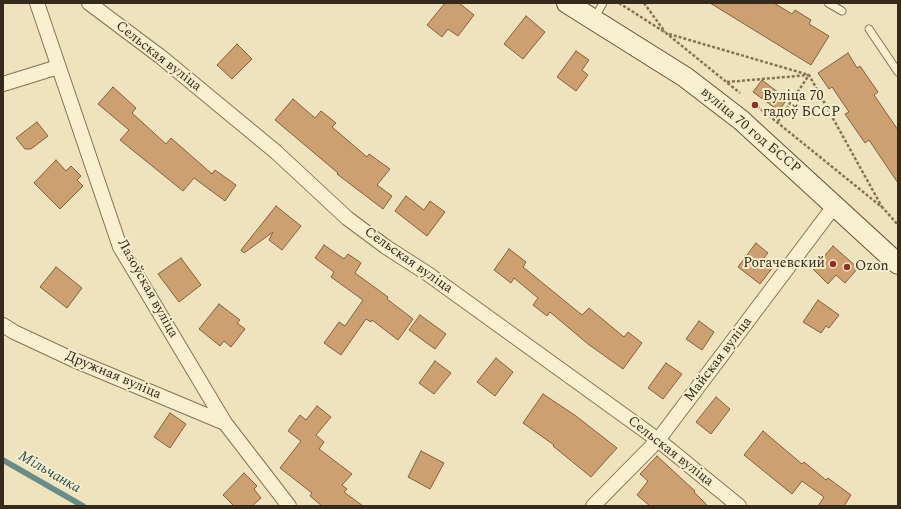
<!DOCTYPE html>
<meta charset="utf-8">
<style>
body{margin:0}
#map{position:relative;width:901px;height:509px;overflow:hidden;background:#eee3bd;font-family:Spectral,serif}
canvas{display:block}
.frame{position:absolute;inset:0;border:4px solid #352a1b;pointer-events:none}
</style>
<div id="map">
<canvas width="901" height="509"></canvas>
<div class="frame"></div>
</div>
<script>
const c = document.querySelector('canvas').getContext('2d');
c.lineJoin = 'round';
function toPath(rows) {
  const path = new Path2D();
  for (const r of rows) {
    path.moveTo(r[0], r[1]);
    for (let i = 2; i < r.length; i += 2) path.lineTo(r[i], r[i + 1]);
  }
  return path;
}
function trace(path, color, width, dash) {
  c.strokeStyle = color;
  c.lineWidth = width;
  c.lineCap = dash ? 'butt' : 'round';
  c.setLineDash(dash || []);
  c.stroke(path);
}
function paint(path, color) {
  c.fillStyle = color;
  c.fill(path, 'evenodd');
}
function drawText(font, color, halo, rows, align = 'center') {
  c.font = font + ' Spectral,serif';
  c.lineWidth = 4;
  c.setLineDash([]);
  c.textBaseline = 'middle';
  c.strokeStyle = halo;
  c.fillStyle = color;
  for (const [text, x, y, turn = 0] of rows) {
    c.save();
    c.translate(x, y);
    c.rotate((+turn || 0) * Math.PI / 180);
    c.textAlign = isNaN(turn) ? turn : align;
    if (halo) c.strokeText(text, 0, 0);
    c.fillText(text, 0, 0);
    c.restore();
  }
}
const stream = toPath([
 [3,460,83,506]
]);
const building = toPath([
 [445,3,459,3,474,15,458,36,448,29,442,37,427,25,445,3],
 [710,3,774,3,792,14,795,10,811,20,809,24,829,36,811,65,710,3],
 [526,16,545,32,523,59,504,44,526,16],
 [237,44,252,59,232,79,217,65,237,44],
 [576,51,589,60,582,70,588,75,576,91,557,77,576,51],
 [848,53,857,68,860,66,878,92,874,95,898,130,898,183,869,140,865,143,845,114,849,112,832,87,829,89,818,73,848,53],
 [762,80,787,99,779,111,753,92,762,80],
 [113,87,136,108,132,113,166,144,171,138,212,174,215,170,236,185,225,201,194,178,183,191,120,140,129,130,98,104,113,87],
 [293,99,315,118,321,111,336,123,332,127,367,157,369,154,390,169,377,185,392,196,383,209,337,174,338,173,275,120,293,99],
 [37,122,48,136,31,149,25,149,16,138,37,122],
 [56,160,66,171,71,166,81,176,77,180,83,186,60,209,34,183,56,160],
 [406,196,424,210,430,201,445,212,427,236,395,211,406,196],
 [276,206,301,226,282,250,269,240,273,232,244,253,241,250,276,206],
 [756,243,768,253,763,259,773,267,760,284,738,267,756,243],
 [324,245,344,259,348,254,361,263,355,273,388,297,387,299,413,319,398,340,372,320,371,322,366,319,341,355,324,343,339,322,345,326,363,300,331,277,334,272,315,258,324,245],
 [833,246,858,268,845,283,836,275,828,284,813,269,833,246],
 [509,249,526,262,523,267,582,315,589,308,624,337,628,332,642,343,623,369,588,344,550,312,547,316,533,305,538,298,514,278,511,283,494,270,509,249],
 [181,258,201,285,179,302,158,274,181,258],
 [56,267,82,288,67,308,40,287,56,267],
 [818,300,839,315,829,328,826,326,821,333,803,322,818,300],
 [219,304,240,320,237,323,245,329,231,347,224,341,220,346,199,329,219,304],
 [420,315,446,334,435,349,409,330,420,315],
 [699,321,714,332,702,350,686,339,699,321],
 [496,358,513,372,495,396,477,382,496,358],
 [435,361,451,373,434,394,419,383,435,361],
 [666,363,682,374,663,399,648,388,666,363],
 [543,394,576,416,617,448,591,477,553,446,554,445,523,423,543,394],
 [716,397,730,409,711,434,696,422,716,397],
 [317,406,331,417,316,435,324,442,319,449,352,474,342,485,347,489,344,492,363,506,322,506,310,496,312,493,280,468,301,441,288,431,300,415,306,420,317,406],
 [170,413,186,424,170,448,154,437,170,413],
 [763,431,802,464,804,462,826,480,828,478,851,495,844,506,818,506,824,497,802,481,792,494,744,455,763,431],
 [421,451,444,463,430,489,408,477,421,451],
 [657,456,695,491,694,492,708,506,650,506,637,495,648,481,640,474,657,456],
 [244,473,257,486,254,489,261,498,252,506,234,506,223,495,244,473]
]);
const path = toPath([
 [619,3,666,33,740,93],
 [644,3,665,32],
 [669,34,809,75,882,207],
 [727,82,809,75,777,123],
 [757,106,883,208,898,225]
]);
const lane = toPath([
 [828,3,842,11],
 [594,19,603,3],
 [869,29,898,72]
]);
const street = toPath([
 [37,3,120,247,225,423,289,506],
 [89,3,161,57,276,152,347,218,386,247,428,274,658,440,739,506],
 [3,84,58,67],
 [3,325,14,332,74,360,225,423],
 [593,506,658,440,835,205]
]);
const secondary = toPath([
 [567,3,685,77,741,120,898,264]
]);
const markers = [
 [755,105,4,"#952e26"],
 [833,264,4,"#952e26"],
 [847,267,4,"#952e26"]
];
const streetNames = [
 ["Сельская вуліца",158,57,38],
 ["вуліца 70 год БССР",750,131,40],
 ["Сельская вуліца",408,261,35],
 ["Лазоўская вуліца",147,289,61],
 ["Майская вуліца",719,360,-53],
 ["Дружная вуліца",113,376,23],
 ["Сельская вуліца",670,452,38]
];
const poiNames = [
 ["Вуліца 70",763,97],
 ["гадоў БССР",763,113],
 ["Рогачевский",825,264,"right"],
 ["Ozon",855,267]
];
const waterNames = [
 ["Мільчанка",49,473,30]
];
trace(stream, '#688c86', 5.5);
paint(building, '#cda072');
trace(building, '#855f3c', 1);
trace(lane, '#867356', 9);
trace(street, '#867356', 16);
trace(secondary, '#675439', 22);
trace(path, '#867356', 2.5, [3, 2]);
trace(lane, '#f9f0d0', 7);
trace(street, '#f9f0d0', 14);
trace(secondary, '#f9f0d0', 20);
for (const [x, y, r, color] of markers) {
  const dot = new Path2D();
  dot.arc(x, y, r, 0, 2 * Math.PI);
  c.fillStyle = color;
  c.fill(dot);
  trace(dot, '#f5edcc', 1.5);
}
drawText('14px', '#352a1b', '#f5edcc', streetNames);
drawText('14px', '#352a1b', '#f5edcc', poiNames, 'left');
drawText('italic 15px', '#2a5455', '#f5edcc', waterNames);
</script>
